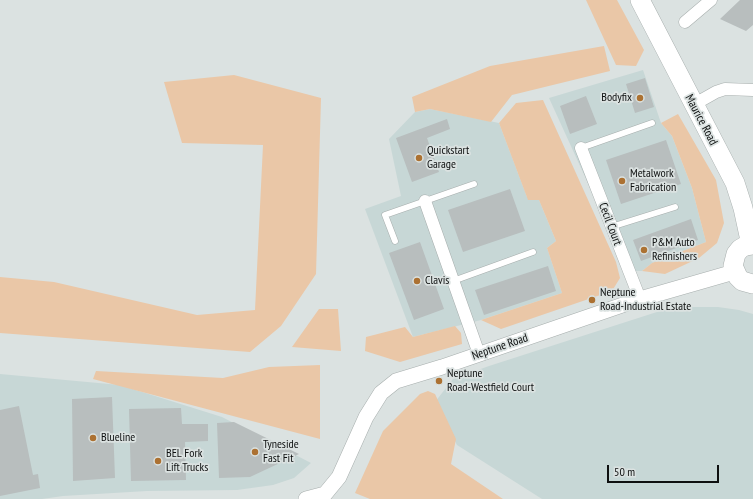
<!DOCTYPE html>
<style>
body{margin:0}
#map{position:relative;width:753px;height:499px;overflow:hidden;background:#dbe2e1;font-family:"PT Sans Narrow",sans-serif}
canvas{display:block}
.scale{position:absolute;left:607px;top:465px;width:112px;height:18px;box-sizing:border-box;border:2px solid #0e1010;border-top:0;padding-left:5px;font-size:12px;line-height:14px;white-space:nowrap;color:#0e1010;-webkit-text-stroke:3px #dbe2e1;paint-order:stroke}
</style>
<div id="map">
<canvas width="753" height="499"></canvas>
<div class="scale">50 m</div>
</div>
<script>
const c = document.querySelector('canvas').getContext('2d');
c.lineJoin = 'round';
function paint(path, color) {
  c.fillStyle = color;
  c.fill(path, 'evenodd');
}
function toPath(rows) {
  const path = new Path2D();
  for (const r of rows) {
    path.moveTo(r[0], r[1]);
    for (let i = 2; i < r.length; i += 2) path.lineTo(r[i], r[i + 1]);
  }
  return path;
}
function trace(path, color, width, dash) {
  c.strokeStyle = color;
  c.lineWidth = width;
  c.lineCap = dash ? 'butt' : 'round';
  c.setLineDash(dash || []);
  c.stroke(path);
}
function drawText(font, color, halo, rows, align = 'center') {
  c.font = font + ' "PT Sans Narrow",sans-serif';
  c.lineWidth = 3.5;
  c.setLineDash([]);
  c.textBaseline = 'middle';
  c.strokeStyle = halo;
  c.fillStyle = color;
  for (const [text, x, y, turn = 0] of rows) {
    c.save();
    c.translate(x, y);
    c.rotate((+turn || 0) * Math.PI / 180);
    c.textAlign = isNaN(turn) ? turn : align;
    if (halo) c.strokeText(text, 0, 0);
    c.fillText(text, 0, 0);
    c.restore();
  }
}
const built = toPath([
 [643,70,661,123,672,136,692,188,706,242,652,263,642,271,628,271,549,98],
 [430,109,499,123,527,197,539,200,556,241,547,248,562,293,481,320,413,337,365,209,401,196,389,139,415,112],
 [678,307,718,307,739,310,753,314,753,499,542,499,457,445,435,402,453,379,489,366,660,311],
 [0,374,120,385,222,417,311,463,294,478,273,485,237,490,147,491,63,496,42,499,0,499]
]);
const green = toPath([
 [586,0,617,0,644,50,636,66,616,65],
 [604,46,610,71,512,95,491,122,430,109,415,112,412,97,490,66],
 [234,75,321,98,316,274,281,326,250,352,0,333,0,277,54,282,197,315,255,310,263,145,182,143,164,82],
 [543,100,616,262,620,278,612,291,501,329,481,320,562,293,547,248,556,241,539,200,528,200,499,123,516,103],
 [678,114,716,180,724,223,717,243,699,258,665,274,642,271,652,263,706,242,692,188,672,136,661,123],
 [319,309,338,309,341,351,292,347],
 [455,326,461,333,462,344,400,362,365,351,366,337,405,327,413,337],
 [320,365,320,439,93,379,96,371,223,378,269,367],
 [428,391,435,394,456,439,451,464,503,499,370,499,355,493,383,431,420,394]
]);
const building = toPath([
 [740,0,753,0,753,25,746,31,720,19],
 [645,78,654,107,635,113,626,84],
 [586,96,597,124,570,134,560,106],
 [447,119,450,129,427,138,439,172,412,182,396,138],
 [666,140,681,184,621,204,606,160],
 [510,189,525,231,463,252,448,210],
 [691,219,698,240,641,261,633,240],
 [420,242,444,309,414,320,389,253],
 [548,266,556,291,484,315,475,290],
 [112,397,115,478,73,481,72,399],
 [19,406,33,475,38,474,40,488,0,496,0,410],
 [181,408,182,424,208,424,208,441,185,442,186,480,131,481,129,409],
 [234,422,299,454,250,477,219,478,217,423]
]);
const service = toPath([
 [581,148,652,123],
 [611,227,675,207],
 [395,241,385,215,474,184],
 [453,281,533,252]
]);
const minor = toPath([
 [685,22,711,0],
 [693,105,716,92,725,89,753,90],
 [581,148,640,299],
 [425,201,479,354]
]);
const tertiary = toPath([
 [306,499,325,494,339,477,366,417,381,393,396,381,442,367,640,299,734,272]
]);
const primary = toPath([
 [640,0,735,183,743,208,751,245],
 [753,245,745,246,740,249,736,254,733,266,738,277,742,281,753,284]
]);
const markers = [
 [640,98,4,"#ac7132"],
 [419,158,4,"#ac7132"],
 [622,181,4,"#ac7132"],
 [644,250,4,"#ac7132"],
 [417,281,4,"#ac7132"],
 [592,300,4,"#ac7132"],
 [439,381,4,"#ac7132"],
 [93,438,4,"#ac7132"],
 [255,452,4,"#ac7132"],
 [158,461,4,"#ac7132"]
];
const poiNames = [
 ["Bodyfix",632,98,"right"],
 ["Quickstart",427,151],
 ["Garage",427,165],
 ["Metalwork",630,174],
 ["Fabrication",630,188],
 ["P&M Auto",652,243],
 ["Refinishers",652,257],
 ["Clavis",425,281],
 ["Neptune",600,293],
 ["Road-Industrial Estate",600,307],
 ["Neptune",447,374],
 ["Road-Westfield Court",447,388],
 ["Blueline",101,438],
 ["Tyneside",263,445],
 ["Fast Fit",263,459],
 ["BEL Fork",166,454],
 ["Lift Trucks",166,468]
];
const streetNames = [
 ["Maurice Road",701,120,62],
 ["Cecil Court",610,224,69],
 ["Neptune Road",500,347,-19]
];
paint(built, '#c7d7d6');
paint(green, '#eac7a7');
paint(building, '#b8bebe');
trace(service, '#a7aead', 7);
trace(minor, '#a7aead', 13);
trace(tertiary, '#a7aead', 16);
trace(primary, '#a7aead', 20);
trace(service, '#fff', 6);
trace(minor, '#fff', 12);
trace(tertiary, '#fff', 15);
trace(primary, '#fff', 19);
for (const [x, y, r, color] of markers) {
  const dot = new Path2D();
  dot.arc(x, y, r, 0, 2 * Math.PI);
  c.fillStyle = color;
  c.fill(dot);
  trace(dot, '#dbe2e1', 1.5);
}
drawText('12px', '#0e1010', '#dbe2e1', poiNames, 'left');
drawText('12px', '#0e1010', '#dbe2e1', streetNames);
</script>
